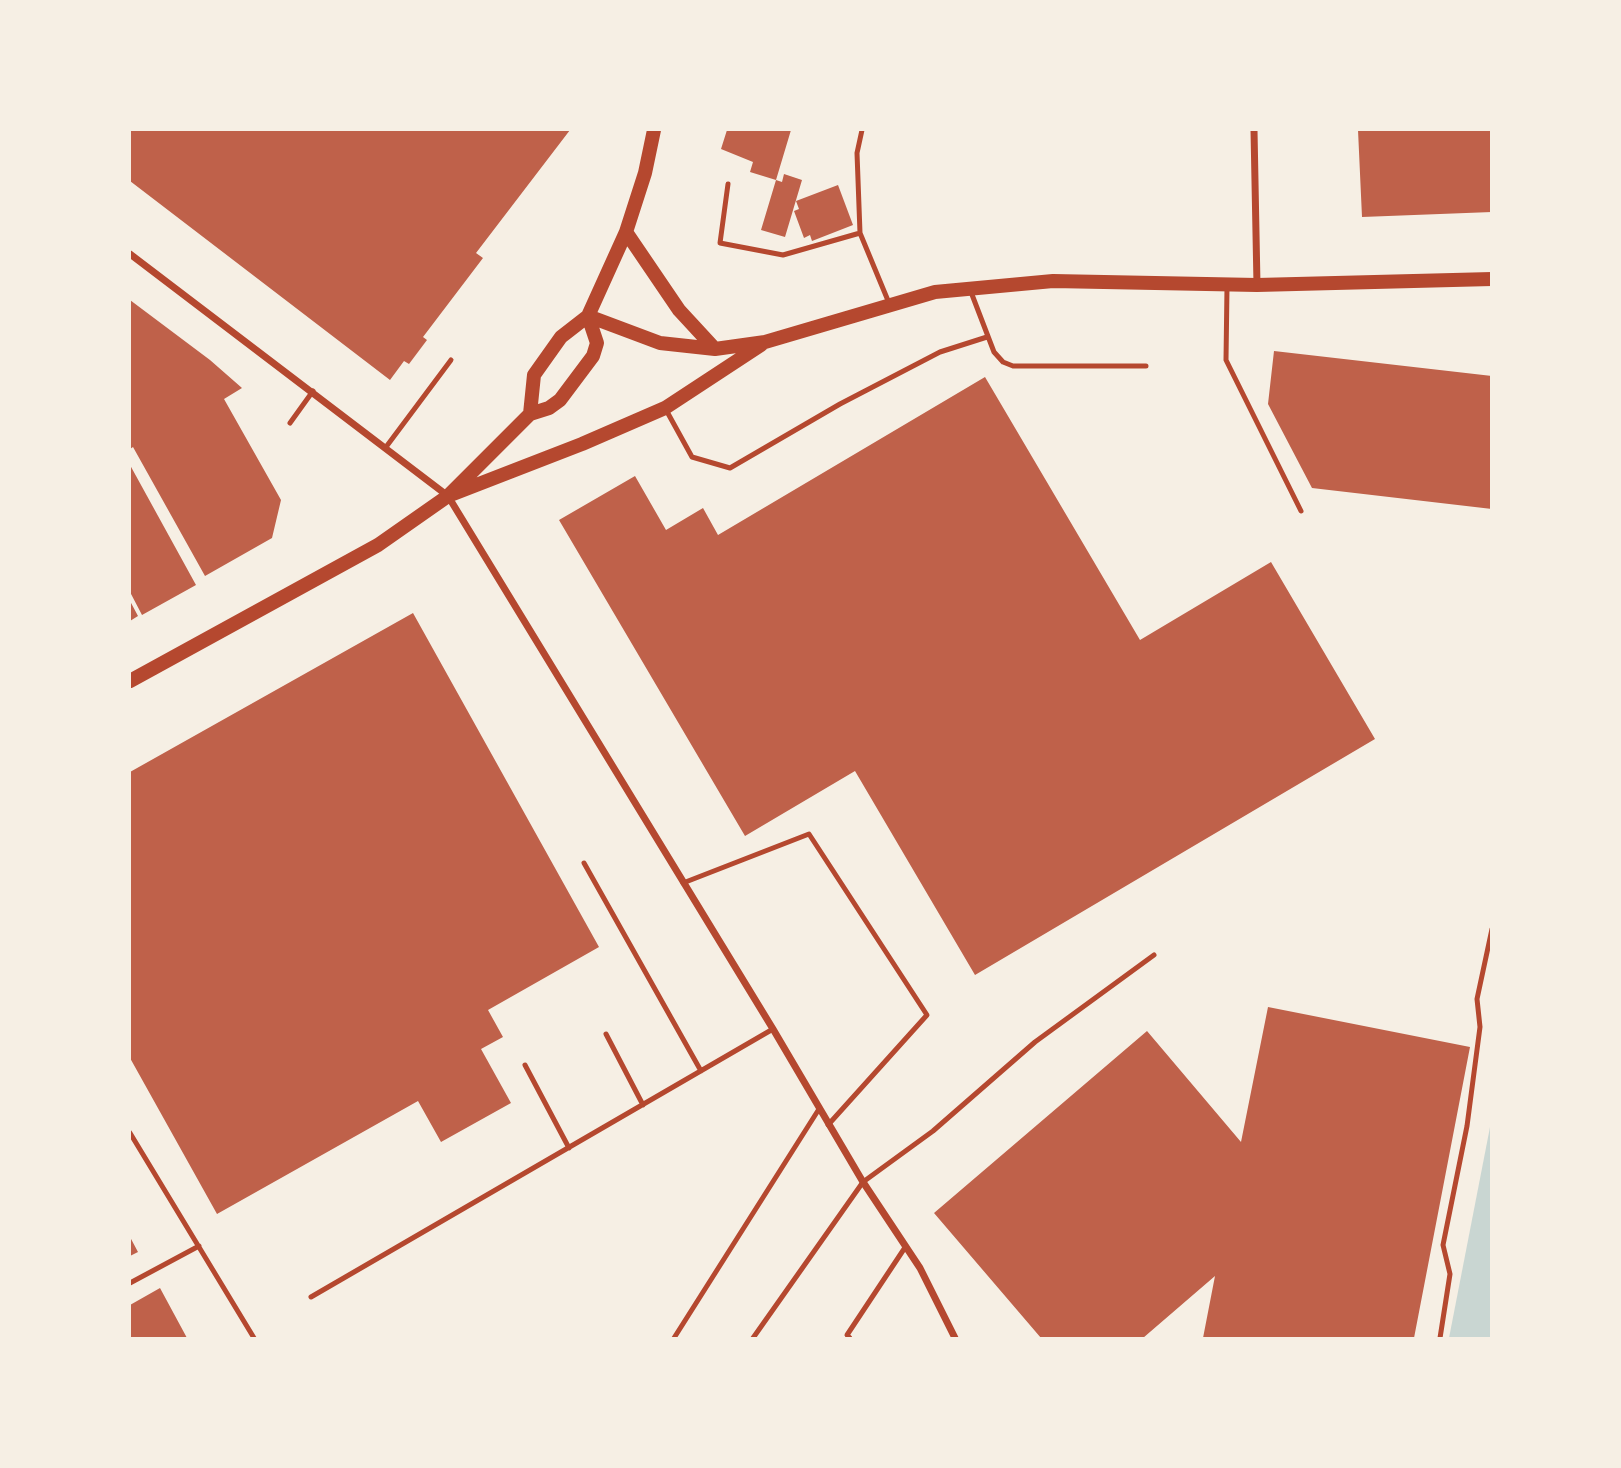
<!DOCTYPE html>
<style>
body{margin:0}
#map{position:relative;width:1621px;height:1468px;overflow:hidden;background:#f6efe4;font-family:"Archivo Narrow",sans-serif}
canvas{display:block}
.frame{position:absolute;inset:0;border:131px solid #f6efe4;pointer-events:none}
</style>
<div id="map">
<canvas width="1621" height="1468"></canvas>
<div class="frame"></div>
</div>
<script>
const c = document.querySelector('canvas').getContext('2d');
c.lineJoin = 'round';
function paint(path, color) {
  c.fillStyle = color;
  c.fill(path, 'evenodd');
}
function toPath(rows) {
  const path = new Path2D();
  for (const r of rows) {
    path.moveTo(r[0], r[1]);
    for (let i = 2; i < r.length; i += 2) path.lineTo(r[i], r[i + 1]);
  }
  return path;
}
function trace(path, color, width, dash) {
  c.strokeStyle = color;
  c.lineWidth = width;
  c.lineCap = dash ? 'butt' : 'round';
  c.setLineDash(dash || []);
  c.stroke(path);
}
const water = toPath([
 [1491,1122,1491,1338,1449,1338]
]);
const building = toPath([
 [130,130,570,130,476,253,483,258,423,337,427,340,409,364,404,361,390,380,130,181],
 [727,130,791,130,776,180,782,182,784,174,802,180,785,237,761,230,776,180,750,172,753,162,721,149],
 [1358,130,1492,130,1492,212,1362,217],
 [838,185,853,225,812,241,810,235,804,238,794,211,799,209,796,201],
 [130,300,210,360,242,388,224,399,281,500,272,538,205,576,133,447,130,449],
 [1274,351,1492,376,1492,509,1312,488,1268,404],
 [985,377,1140,640,1271,562,1375,739,975,975,855,771,745,836,559,520,635,476,666,530,703,508,718,535],
 [130,465,196,585,142,615,130,592],
 [130,601,138,616,130,621],
 [413,613,599,947,488,1010,503,1037,481,1049,511,1103,441,1142,418,1101,217,1214,130,1058,130,772],
 [1268,1007,1470,1047,1414,1338,1203,1338,1215,1276,1143,1338,1041,1338,934,1213,1147,1031,1241,1142],
 [130,1237,138,1252,130,1256],
 [160,1288,187,1338,130,1338,130,1305]
]);
const service = toPath([
 [728,184,720,243,783,255,860,233,889,303],
 [860,233,857,153,862,130],
 [1227,287,1226,360,1301,511],
 [971,292,994,352,1003,362,1013,366,1146,366],
 [665,408,692,457,730,468,840,404,940,352,987,337],
 [290,423,313,391],
 [386,447,451,360],
 [584,863,701,1071],
 [683,883,809,834,927,1015,828,1125],
 [606,1034,643,1105],
 [525,1065,569,1148],
 [130,1133,254,1338],
 [130,1283,199,1246],
 [311,1297,773,1029],
 [674,1338,819,1109],
 [753,1338,863,1182,933,1131,1035,1042,1154,955],
 [850,1338,847,1335,906,1246],
 [1440,1338,1450,1274,1443,1245,1467,1126,1480,1027,1477,999,1492,929]
]);
const minor = toPath([
 [1254,130,1257,285],
 [130,254,448,496,773,1029,863,1182,920,1268,955,1338]
]);
const secondary = toPath([
 [626,232,679,310,715,349],
 [588,316,660,343,715,349,765,342,935,292,1053,281,1257,285,1492,279],
 [530,414,534,375,561,337,588,316,626,232,645,173,654,130],
 [453,494,582,444,665,408,761,345],
 [130,681,378,545,448,496,530,414,549,408,560,400,593,356,597,343,588,316]
]);
paint(water, '#c9d6d2');
paint(building, '#bf614a');
trace(service, '#b5482f', 5);
trace(minor, '#b5482f', 7);
trace(secondary, '#b5482f', 14);
</script>
